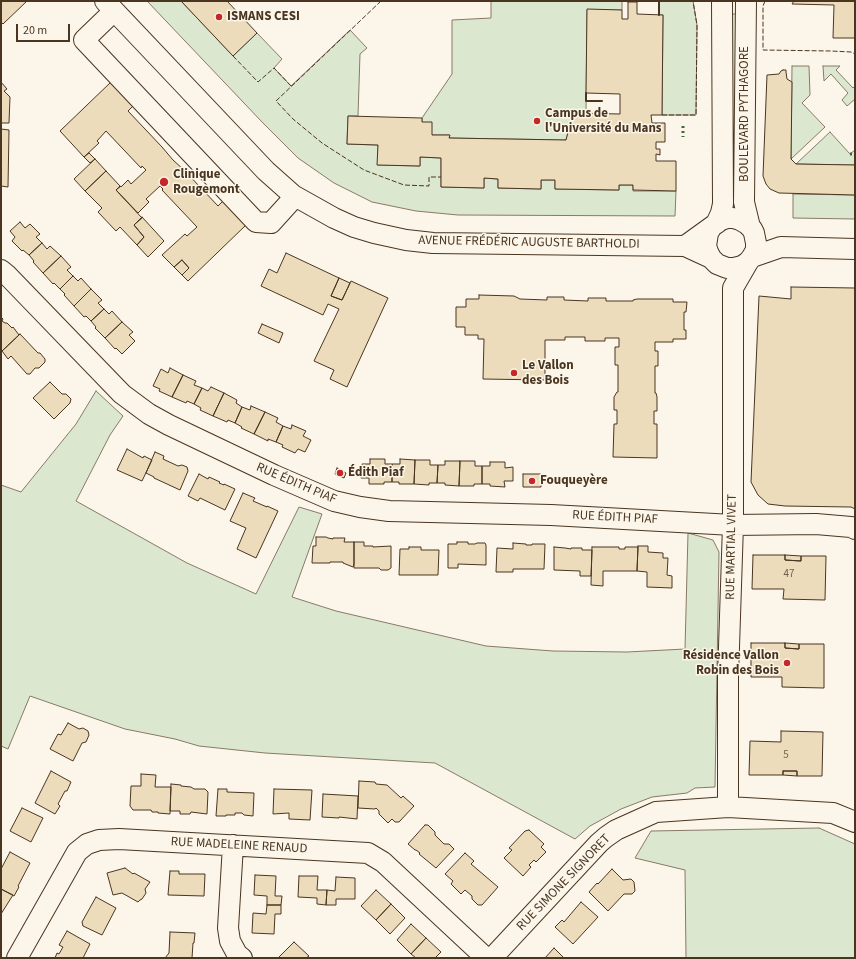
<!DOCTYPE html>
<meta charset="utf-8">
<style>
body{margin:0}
#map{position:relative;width:856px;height:959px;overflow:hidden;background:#fbf6e9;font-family:"Source Sans 3",sans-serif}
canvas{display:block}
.frame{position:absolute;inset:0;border:2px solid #4a3520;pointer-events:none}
.scale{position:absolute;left:16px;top:24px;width:54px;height:18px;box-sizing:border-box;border:2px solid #4a3520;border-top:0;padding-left:5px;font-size:12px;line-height:14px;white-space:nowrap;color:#4a3520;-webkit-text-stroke:3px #fbf6e9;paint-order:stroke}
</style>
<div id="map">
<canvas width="856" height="959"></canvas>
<div class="frame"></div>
<div class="scale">20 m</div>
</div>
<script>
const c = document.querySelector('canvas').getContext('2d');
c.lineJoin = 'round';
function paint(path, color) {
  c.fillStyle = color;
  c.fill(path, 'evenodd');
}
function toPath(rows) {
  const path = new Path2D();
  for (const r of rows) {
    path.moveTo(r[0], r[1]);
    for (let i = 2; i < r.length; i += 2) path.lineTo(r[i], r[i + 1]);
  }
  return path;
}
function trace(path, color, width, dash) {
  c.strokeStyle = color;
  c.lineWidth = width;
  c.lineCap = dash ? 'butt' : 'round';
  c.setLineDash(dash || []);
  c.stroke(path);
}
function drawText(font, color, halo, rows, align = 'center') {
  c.font = font + ' "Source Sans 3",sans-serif';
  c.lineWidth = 3;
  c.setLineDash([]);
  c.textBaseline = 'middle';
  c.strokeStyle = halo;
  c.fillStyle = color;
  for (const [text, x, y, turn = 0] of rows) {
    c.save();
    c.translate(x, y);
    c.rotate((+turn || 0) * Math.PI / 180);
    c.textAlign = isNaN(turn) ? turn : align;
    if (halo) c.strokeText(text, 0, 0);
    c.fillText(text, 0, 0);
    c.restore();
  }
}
const green = toPath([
 [147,1,181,1,233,56,257,33,282,59,274,68,291,86,350,30,367,48,360,54,358,116,348,116,347,144,378,145,378,165,420,166,420,157,441,158,441,187,484,188,484,178,498,179,498,188,541,189,541,180,555,180,555,189,619,190,619,185,633,185,633,191,676,191,675,216,458,215,416,211,372,202,334,183,298,158,263,123,147,1],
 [491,1,622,1,622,10,587,10,586,114,573,114,566,140,449,138,449,135,432,135,422,122,422,118,452,74,452,20,491,18,491,1],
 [659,1,693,1,697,25,696,115,662,115,663,15,659,15,659,1],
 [730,14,741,14,739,184,728,184,730,14],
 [792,66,809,66,810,95,802,103,825,127,791,159,792,66],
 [823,66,840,66,836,70,853,88,855,86,855,99,847,106,842,100,848,93,831,74,824,81,823,66],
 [830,132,850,154,855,150,855,165,796,164,830,132],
 [793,194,855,195,855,219,793,218,793,194],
 [96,391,123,416,110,435,76,501,187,563,256,594,299,507,322,514,292,597,336,611,486,646,553,651,627,652,685,649,688,533,713,540,719,552,715,787,695,788,687,793,652,797,621,809,590,826,575,839,435,763,265,753,199,746,175,739,125,729,30,696,8,749,1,746,1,485,21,492,76,424,96,391],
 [819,828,855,844,855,958,686,958,685,870,635,858,651,831,819,828]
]);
const building = toPath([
 [1,1,27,1,3,24,1,22,1,1],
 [181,1,227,1,257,33,233,56,181,1],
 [794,1,855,1,855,38,833,38,834,5,792,4,794,1],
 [628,2,637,2,637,14,663,15,662,115,651,115,652,123,665,123,665,142,656,142,656,149,660,149,660,155,656,154,656,161,676,161,676,191,633,190,633,185,619,185,619,190,555,189,555,180,541,180,541,189,498,188,498,179,484,178,484,188,441,187,441,158,420,157,420,166,377,165,378,145,347,144,348,116,422,118,422,122,432,122,432,135,450,135,449,138,566,140,573,113,620,114,620,94,586,93,587,9,622,10,622,19,628,19,628,2],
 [783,70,786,70,786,72,787,79,792,82,791,159,796,164,855,165,855,195,779,193,770,189,766,184,763,176,767,75,779,74,781,71,783,70],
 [1,82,7,89,4,91,10,97,9,123,1,123,1,128,1,82],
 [111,82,133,106,128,111,162,147,173,160,184,170,218,206,223,201,246,225,188,281,182,275,189,268,182,260,174,267,162,255,185,234,187,236,197,227,162,190,163,189,160,186,146,199,149,202,138,213,116,190,121,186,121,187,128,180,131,184,146,170,142,166,141,168,106,131,97,141,99,143,84,157,60,131,111,82],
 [1,129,9,130,8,187,1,186,1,129],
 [89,153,95,159,90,163,84,157,89,153],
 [95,159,106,171,85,191,74,179,95,159],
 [106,171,120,186,116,190,142,218,134,225,144,237,137,245,120,227,116,231,98,212,102,208,85,191,106,171],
 [142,217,164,241,148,257,137,245,144,237,134,225,142,217],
 [20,222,25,228,30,224,40,234,36,237,42,243,29,255,23,250,22,251,12,241,15,237,10,231,20,222],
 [42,243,47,249,50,246,61,256,43,273,33,262,34,261,29,255,42,243],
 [286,253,339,278,331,296,342,300,351,281,388,298,347,387,330,379,334,370,314,361,339,309,328,304,323,315,261,286,269,269,277,273,286,253],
 [61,256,71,267,67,270,73,276,60,289,54,283,53,284,43,273,61,256],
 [182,260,189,268,182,275,174,267,182,260],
 [73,276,78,281,81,278,91,289,74,306,64,295,65,294,60,289,73,276],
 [339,278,350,283,342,300,331,296,339,278],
 [791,287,855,288,855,509,851,507,785,506,768,504,758,495,751,482,759,296,791,299,791,287],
 [91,289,102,300,98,303,104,309,91,321,86,316,84,317,74,306,91,289],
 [479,295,514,296,520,299,547,300,547,297,564,297,564,300,588,301,588,298,606,298,606,301,633,301,633,300,637,299,673,299,673,302,687,302,686,312,684,312,684,330,686,330,686,339,673,339,673,342,655,342,655,351,658,351,658,366,655,366,655,393,656,393,657,397,657,411,654,411,654,424,657,424,657,458,613,457,614,424,617,424,617,410,614,410,614,397,617,392,618,392,618,365,615,365,615,347,619,347,619,338,605,338,605,341,585,341,585,337,565,337,565,340,545,340,545,380,483,379,484,339,478,339,478,335,465,335,465,327,456,327,456,307,466,307,466,299,479,299,479,295],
 [104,309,109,314,112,311,122,322,105,338,95,328,96,327,91,321,104,309],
 [1,317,3,319,2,321,5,323,7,323,12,328,13,327,19,335,1,352,1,317],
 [122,322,133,332,129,335,135,341,122,354,116,348,115,349,105,338,122,322],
 [262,324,283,333,279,343,258,333,262,324],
 [20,334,38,353,40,353,45,359,45,362,39,368,35,368,30,374,27,374,11,356,8,359,2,351,20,334],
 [170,368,183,375,172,397,159,391,160,389,153,386,161,369,168,373,170,368],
 [183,375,196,381,194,385,202,388,194,404,187,401,186,403,172,397,183,375],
 [50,382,62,394,66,394,71,399,70,403,54,419,33,398,50,382],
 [211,387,224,393,213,416,200,410,201,408,194,404,202,388,208,391,211,387],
 [224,393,237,400,236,403,242,407,235,423,228,420,227,422,213,416,224,393],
 [251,406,265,412,254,434,241,428,242,427,235,423,242,407,250,410,251,406],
 [265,412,278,418,276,422,283,426,276,442,268,439,268,441,254,434,265,412],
 [292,425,306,431,303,436,311,440,305,452,298,449,295,453,282,447,283,445,276,442,283,426,291,429,292,425],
 [127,449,143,458,144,456,152,460,142,481,117,470,127,449],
 [155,452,164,456,163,459,178,466,182,465,187,467,188,471,180,490,154,478,154,477,146,473,155,452],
 [370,459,385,459,385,464,392,464,392,482,384,482,384,484,369,484,369,478,361,478,362,464,370,464,370,459],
 [400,459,415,460,414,484,399,484,399,482,392,482,392,464,400,464,400,459],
 [415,460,430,460,430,465,438,465,437,483,429,483,429,485,414,484,415,460],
 [445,461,460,461,459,486,445,485,445,483,437,483,438,465,445,465,445,461],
 [460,461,475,461,475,466,482,466,482,484,474,484,474,486,459,486,460,461],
 [490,462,505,462,505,468,513,467,513,481,504,481,505,487,490,486,490,484,482,484,482,466,490,466,490,462],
 [337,468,346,473,344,478,335,474,337,468],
 [199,474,208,479,209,477,220,482,219,483,224,485,224,484,235,489,225,510,200,498,198,501,188,496,199,474],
 [523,474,541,474,541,487,523,487,523,474],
 [243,493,255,498,253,501,267,507,267,506,278,511,256,558,237,549,246,528,230,521,243,493],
 [316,537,326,537,328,538,333,539,333,538,345,538,344,542,354,542,354,564,353,567,343,563,343,562,330,562,330,563,312,563,313,546,316,546,316,537],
 [354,542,364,542,364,546,373,546,373,547,391,546,391,568,388,570,381,570,379,568,354,568,354,542],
 [457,542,468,542,468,544,475,544,477,543,485,543,486,545,486,565,458,564,458,568,448,568,448,544,457,544,457,542],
 [513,543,526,544,526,545,532,545,532,544,545,544,544,569,513,569,513,572,496,572,497,548,513,549,513,543],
 [638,546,648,546,648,552,663,553,663,558,668,558,667,575,672,576,672,588,647,587,647,572,637,571,638,546],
 [409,547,421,547,421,550,439,550,438,575,399,575,400,549,409,549,409,547],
 [554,547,565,548,571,549,571,548,582,548,582,550,592,550,591,576,580,576,580,571,554,570,554,547],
 [592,547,619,547,619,549,625,549,625,547,638,547,637,571,603,571,603,586,591,585,592,547],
 [753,555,785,555,785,560,801,561,801,556,826,556,825,600,783,599,784,589,752,589,753,555],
 [785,555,801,556,801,561,785,560,785,555],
 [751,643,785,643,785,648,799,649,799,644,824,644,824,688,782,687,782,677,751,677,751,643],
 [785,643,799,644,799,649,785,648,785,643],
 [68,723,79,729,83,728,88,731,89,735,86,742,82,743,73,761,50,749,58,734,61,735,68,723],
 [781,731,823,732,822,776,797,776,797,771,783,771,783,775,749,775,750,741,781,742,781,731],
 [51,771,71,782,67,791,65,791,58,804,60,806,55,814,35,803,51,771],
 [783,771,797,771,797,776,783,775,783,771],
 [141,774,156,775,155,787,171,787,170,814,158,813,158,812,152,812,151,810,133,810,130,806,131,786,141,786,141,774],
 [359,781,375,782,376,784,387,785,401,798,403,796,414,806,399,822,395,822,392,819,388,823,379,814,379,811,376,808,375,809,358,808,359,781],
 [171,784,181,785,181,786,191,787,194,789,205,789,208,792,207,814,191,812,190,814,180,814,180,811,170,811,171,784],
 [218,789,227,789,227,792,254,793,253,816,244,815,242,813,235,813,235,815,226,815,226,816,216,816,218,789],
 [274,789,312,790,310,820,289,819,289,813,273,814,274,789],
 [323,794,358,796,357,819,339,817,339,818,322,817,323,794],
 [22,808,43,818,31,842,10,831,22,808],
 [425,825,428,825,435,832,435,835,444,844,449,844,454,849,436,868,419,854,420,853,416,850,415,850,408,844,425,825],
 [529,830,544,844,541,847,546,852,536,862,534,860,529,865,531,867,523,876,504,858,512,850,509,848,525,831,529,830],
 [10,852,30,863,18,886,19,887,14,896,1,889,1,869,10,852],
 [465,853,474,861,471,864,498,887,482,905,478,905,472,899,472,896,465,890,461,894,451,884,453,881,445,874,465,853],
 [125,868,133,874,134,873,150,882,145,889,146,893,142,899,140,900,138,902,122,893,113,895,107,873,125,868],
 [612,869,623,880,631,879,634,882,635,891,632,894,624,894,608,911,589,892,597,883,598,884,612,869],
 [170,871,179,871,179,874,205,874,204,896,168,895,170,871],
 [255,875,276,876,275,896,282,896,281,905,267,905,267,896,254,895,255,875],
 [299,876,318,876,317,890,327,890,326,905,317,904,317,898,298,897,299,876],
 [336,877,355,878,355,899,336,899,336,905,326,905,327,890,335,891,336,877],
 [1,889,13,895,1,914,1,889],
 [376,890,391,904,376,920,361,906,376,890],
 [96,897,116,908,102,935,83,926,82,922,96,897],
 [581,902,598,917,573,944,555,927,562,920,564,922,581,902],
 [391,904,405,918,390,934,376,920,391,904],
 [267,905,281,905,281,914,275,914,274,934,252,933,253,913,266,914,267,905],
 [411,924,426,938,411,954,397,940,411,924],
 [67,931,90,944,83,958,55,958,57,953,59,954,63,947,59,945,67,931],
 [170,932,195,933,194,943,193,943,192,958,165,958,169,953,170,932],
 [426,938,441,952,435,958,416,958,411,954,426,938],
 [294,942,309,956,306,958,280,958,279,957,294,942],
 [554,948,564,958,545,958,554,948]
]);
const minor = toPath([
 [105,1,266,171,293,195,334,218,354,227,374,233,406,240,433,243,685,246,711,258],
 [746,1,744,202,750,227],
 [114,11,84,40,256,222,271,223,290,202,293,195],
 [716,224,721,213,723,204,722,1],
 [685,246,721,220,727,218,733,218,740,220,747,224,752,229,754,233,756,243,756,250,752,257,748,262,742,266,734,268,727,268,717,264,711,258,708,252,706,246,708,233,711,228],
 [752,257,781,247,855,249],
 [1,270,6,274,122,394,149,414,169,425,274,475,334,501,360,507,389,511,551,515,733,525,816,524,851,527,855,529],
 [728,807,728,677,733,525,733,288,748,262],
 [233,845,228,928,230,941,237,954,242,958],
 [17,958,77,852,87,844,99,840,119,839,368,853,383,862,486,958],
 [492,958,599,843,606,837,616,830,656,812,728,807,833,813,855,822]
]);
const hedge = toPath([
 [683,126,683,137],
 [850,154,855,154]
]);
const fence = toPath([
 [381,1,276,101,293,119,322,143,364,170,404,185,429,186,429,177,441,177],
 [765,1,763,6,763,50,831,51,851,52,855,54],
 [233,56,258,82,274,68,291,86],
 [662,115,696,115,697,25,693,1]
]);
const wall = toPath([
 [659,15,659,1],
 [586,93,586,101,602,101]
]);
const markers = [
 [219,17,4,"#c62828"],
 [537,121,4,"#c62828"],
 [164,182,5,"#c62828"],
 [514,373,4,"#c62828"],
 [340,473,4,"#c62828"],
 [532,481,4,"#c62828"],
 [787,663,4,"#c62828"]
];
const numberNames = [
 ["47",789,575],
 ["5",786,756]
];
const poiNames = [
 ["ISMANS CESI",227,17],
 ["Campus de",545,114],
 ["l'Université du Mans",545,129],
 ["Clinique",173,175],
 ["Rougemont",173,190],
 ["Le Vallon",522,366],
 ["des Bois",522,381],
 ["Édith Piaf",348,473],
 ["Fouqueyère",540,481],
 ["Résidence Vallon",779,656,"right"],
 ["Robin des Bois",779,671,"right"]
];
const streetNames = [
 ["BOULEVARD PYTHAGORE",745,114,-90],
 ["AVENUE FRÉDÉRIC AUGUSTE BARTHOLDI",529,243,1],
 ["RUE ÉDITH PIAF",296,484,23],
 ["RUE ÉDITH PIAF",615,518,3],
 ["RUE MARTIAL VIVET",732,547,-89],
 ["RUE MADELEINE RENAUD",239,846,3],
 ["RUE SIMONE SIGNORET",564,883,-46]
];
paint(green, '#dce7d0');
trace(green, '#887966', 1);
paint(building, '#ecdcbc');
trace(building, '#4a3520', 1);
trace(minor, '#4a3520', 22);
trace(minor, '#fbf6e9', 20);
trace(hedge, '#436837', 3, [2, 3]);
trace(fence, '#4a3520', 1, [5, 2]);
trace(wall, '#4a3520', 2);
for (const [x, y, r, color] of markers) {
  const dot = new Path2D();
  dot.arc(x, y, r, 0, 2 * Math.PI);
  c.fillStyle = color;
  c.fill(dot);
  trace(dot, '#fbf6e9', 1.5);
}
drawText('11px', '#725f47', null, numberNames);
drawText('bold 13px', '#4a3520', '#fbf6e9', poiNames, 'left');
drawText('13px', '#4a3520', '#fbf6e9', streetNames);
</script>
